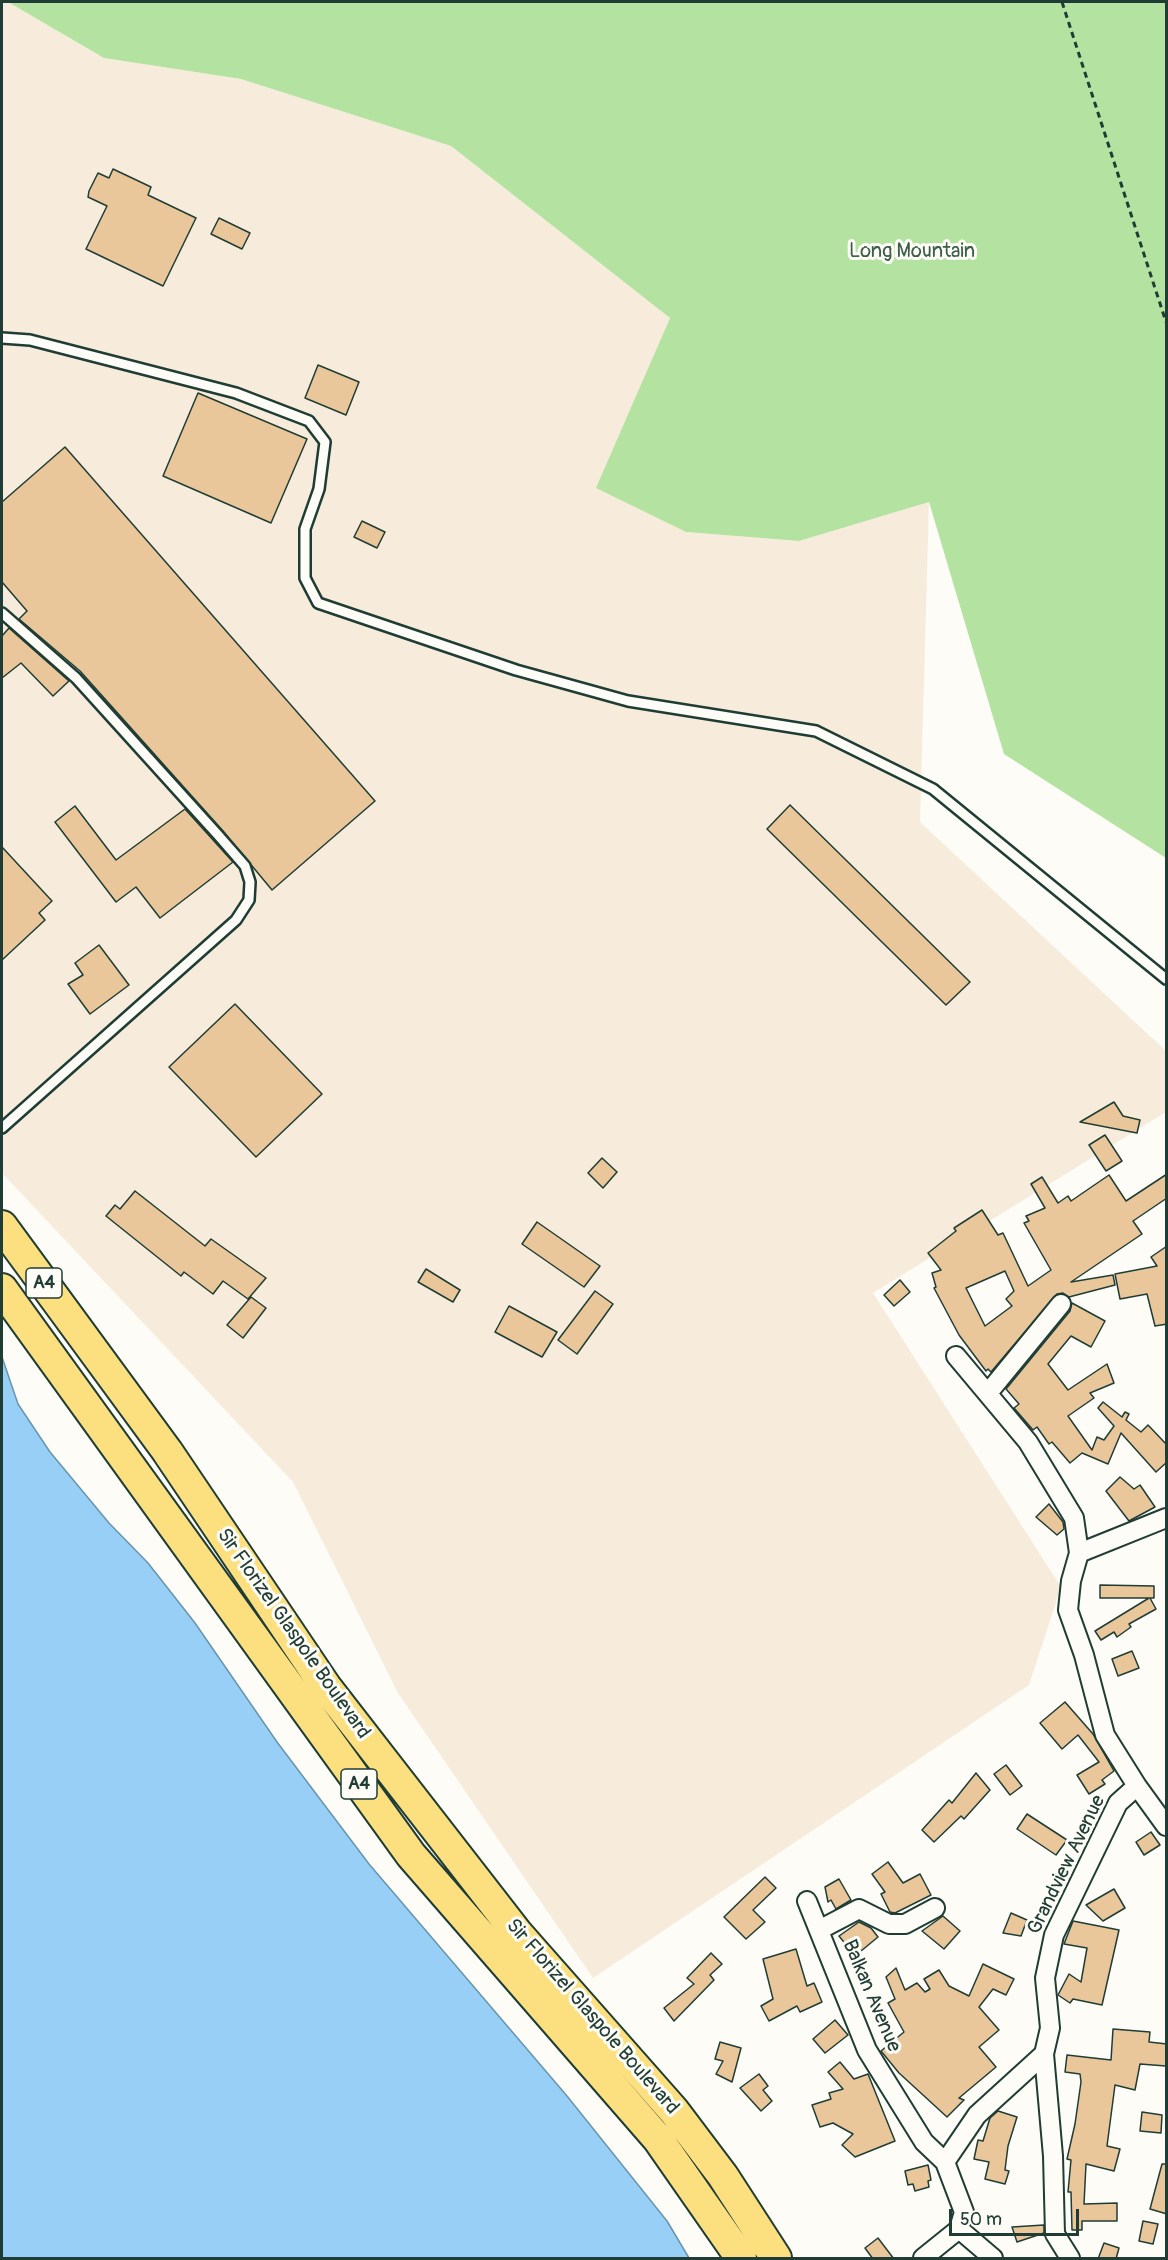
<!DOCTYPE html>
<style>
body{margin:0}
#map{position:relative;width:1168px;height:2260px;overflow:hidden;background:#fdfcf7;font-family:Pangolin,sans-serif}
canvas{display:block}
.frame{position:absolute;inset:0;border:3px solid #1f3d34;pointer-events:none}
.scale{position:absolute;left:949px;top:2209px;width:130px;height:27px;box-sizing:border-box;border:3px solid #1f3d34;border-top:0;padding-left:8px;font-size:18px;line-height:21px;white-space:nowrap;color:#1f3d34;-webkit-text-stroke:4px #fdfcf7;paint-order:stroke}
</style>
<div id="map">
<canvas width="1168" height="2260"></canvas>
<div class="frame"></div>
<div class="scale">50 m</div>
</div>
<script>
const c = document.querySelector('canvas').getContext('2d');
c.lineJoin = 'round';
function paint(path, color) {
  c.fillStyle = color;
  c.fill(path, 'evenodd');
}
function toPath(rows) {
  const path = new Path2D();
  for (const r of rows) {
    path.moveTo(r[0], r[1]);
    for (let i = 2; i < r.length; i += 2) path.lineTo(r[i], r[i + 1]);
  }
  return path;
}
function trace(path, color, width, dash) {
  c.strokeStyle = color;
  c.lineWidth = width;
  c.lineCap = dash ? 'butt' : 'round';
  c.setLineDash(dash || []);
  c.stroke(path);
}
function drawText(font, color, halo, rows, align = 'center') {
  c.font = font + ' Pangolin,sans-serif';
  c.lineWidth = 6;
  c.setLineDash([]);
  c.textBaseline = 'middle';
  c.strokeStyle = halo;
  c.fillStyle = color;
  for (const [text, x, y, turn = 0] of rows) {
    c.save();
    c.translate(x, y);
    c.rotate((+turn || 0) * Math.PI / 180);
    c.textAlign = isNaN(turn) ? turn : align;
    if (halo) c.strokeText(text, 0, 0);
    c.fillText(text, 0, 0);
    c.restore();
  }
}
const built = toPath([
 [2,2,8,2,104,58,241,79,451,146,670,318,597,488,686,532,799,541,929,502,920,822,1166,1051,1166,1112,873,1293,1061,1587,1029,1685,593,1978,398,1693,293,1482,2,1173]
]);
const green = toPath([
 [8,2,1166,2,1166,858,1004,754,929,502,799,541,686,532,596,488,670,318,451,146,241,79,104,58]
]);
const water = toPath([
 [2,1357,18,1404,50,1452,109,1523,148,1563,195,1623,277,1742,369,1864,567,2096,667,2221,689,2258,2,2258,2,1357]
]);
const building = toPath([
 [113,169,151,187,148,195,196,218,163,286,86,249,107,206,88,197,89,191,98,173,109,178,113,169],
 [219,218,250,233,242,249,211,234,219,218],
 [318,365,359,382,346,415,305,398,318,365],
 [198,393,307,439,271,523,163,476,198,393],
 [65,447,375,801,272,890,223,831,80,671,19,619,27,611,2,582,2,502,65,447],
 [362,521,385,532,377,548,354,537,362,521],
 [9,628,69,681,53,696,21,663,2,678,2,636,9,628],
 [790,805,970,982,946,1005,767,829,790,805],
 [75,806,116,860,185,809,233,862,160,918,136,887,116,902,55,822,75,806],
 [2,847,52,901,39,913,45,920,2,960,2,847],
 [99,945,129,985,90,1014,68,984,83,975,75,963,99,945],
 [235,1004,322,1094,256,1157,169,1067,235,1004],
 [1114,1102,1123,1116,1140,1120,1137,1133,1080,1122,1114,1102],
 [1105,1135,1122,1161,1106,1171,1089,1145,1105,1135],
 [602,1158,617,1172,603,1188,588,1173,602,1158],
 [1167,1174,1167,1198,1133,1221,1142,1234,1071,1282,1113,1275,1115,1285,1069,1297,1063,1293,1057,1294,991,1372,988,1369,986,1371,959,1335,934,1288,936,1287,932,1273,941,1270,928,1253,956,1231,954,1228,982,1210,998,1235,1003,1233,1028,1286,1051,1270,1024,1223,1029,1221,1026,1216,1045,1208,1031,1184,1042,1177,1058,1203,1068,1196,1071,1201,1109,1175,1126,1201,1167,1174],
 [1005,1271,1014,1291,1006,1299,1012,1306,985,1326,966,1288,1005,1271],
 [135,1191,205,1246,211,1239,266,1278,248,1299,223,1281,213,1294,184,1272,181,1276,106,1216,115,1205,120,1209,135,1191],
 [537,1222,600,1266,584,1287,522,1244,537,1222],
 [1167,1246,1167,1324,1155,1326,1147,1294,1120,1299,1115,1274,1157,1266,1151,1257,1167,1246],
 [426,1269,460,1290,453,1302,418,1282,426,1269],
 [900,1280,910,1292,894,1306,884,1295,900,1280],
 [595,1291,613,1304,577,1354,558,1340,595,1291],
 [251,1297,266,1308,243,1338,227,1325,251,1297],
 [1072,1303,1105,1321,1091,1347,1071,1336,1048,1364,1068,1390,1107,1364,1114,1383,1090,1393,1094,1398,1068,1416,1092,1450,1097,1437,1104,1440,1114,1426,1098,1408,1103,1402,1122,1417,1125,1412,1129,1414,1126,1420,1141,1432,1148,1425,1167,1445,1167,1462,1156,1472,1121,1433,1108,1464,1082,1453,1070,1463,1052,1442,1049,1444,1037,1427,1033,1430,1014,1408,1019,1404,1006,1389,1070,1311,1072,1303],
 [509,1306,557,1332,542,1357,495,1332,509,1306],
 [1120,1477,1134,1489,1140,1485,1155,1507,1129,1521,1106,1491,1120,1477],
 [1049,1504,1063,1522,1064,1529,1057,1535,1036,1517,1049,1504],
 [1100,1585,1154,1586,1154,1598,1150,1598,1156,1609,1129,1624,1131,1627,1117,1637,1114,1632,1101,1640,1095,1631,1149,1598,1100,1598,1100,1585],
 [1132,1651,1139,1668,1118,1676,1112,1659,1132,1651],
 [1065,1702,1093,1734,1114,1771,1102,1780,1105,1784,1089,1794,1077,1775,1099,1762,1078,1735,1062,1749,1040,1723,1065,1702],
 [1006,1765,1022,1786,1010,1795,994,1774,1006,1765],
 [976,1773,990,1790,964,1819,961,1816,934,1842,922,1830,949,1800,952,1803,976,1773],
 [1027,1814,1067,1840,1056,1855,1017,1829,1027,1814],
 [1151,1832,1160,1845,1144,1855,1136,1842,1151,1832],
 [888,1862,903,1883,920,1874,931,1895,895,1913,890,1912,881,1894,885,1892,872,1874,888,1862],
 [765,1877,776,1888,753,1910,765,1922,746,1939,724,1917,765,1877],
 [839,1879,851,1900,836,1909,831,1900,828,1902,825,1887,839,1879],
 [1114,1889,1125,1908,1103,1921,1086,1905,1114,1889],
 [1011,1913,1027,1920,1021,1936,1003,1933,1011,1913],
 [943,1916,960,1931,944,1949,922,1931,943,1916],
 [1073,1921,1119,1930,1102,2005,1073,1999,1070,2003,1058,1995,1069,1974,1081,1982,1087,1948,1064,1944,1073,1921],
 [859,1922,871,1928,878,1937,855,1956,839,1936,859,1922],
 [796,1949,807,1986,814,1983,822,2002,800,2012,797,2006,769,2021,761,2006,773,1999,763,1959,796,1949],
 [711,1953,722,1964,710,1975,714,1980,674,2021,664,2008,694,1984,687,1978,711,1953],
 [983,1964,1014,1979,1006,1995,993,1989,979,2007,999,2030,979,2047,996,2067,959,2098,964,2100,947,2117,899,2073,881,2051,904,2032,888,2003,895,1999,886,1977,896,1968,905,1990,917,1983,925,1992,930,1989,924,1979,939,1970,949,1986,969,1996,983,1964],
 [835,2020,848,2035,825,2053,813,2039,835,2020],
 [1113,2029,1150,2032,1149,2042,1167,2044,1166,2066,1140,2064,1135,2090,1115,2085,1107,2146,1120,2149,1114,2171,1086,2164,1084,2204,1117,2203,1117,2221,1082,2221,1082,2230,1072,2230,1071,2192,1068,2192,1071,2160,1067,2159,1075,2124,1081,2082,1080,2074,1065,2072,1067,2055,1111,2060,1113,2029],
 [720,2042,741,2048,732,2082,716,2074,723,2061,715,2059,720,2042],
 [840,2062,854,2079,868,2074,895,2141,855,2157,842,2145,853,2134,833,2123,820,2127,812,2105,831,2099,829,2093,843,2089,828,2072,840,2062],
 [759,2074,768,2086,763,2090,772,2101,761,2111,740,2088,759,2074],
 [998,2111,1017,2117,1008,2146,1005,2170,1009,2171,1005,2184,985,2179,989,2162,974,2159,978,2140,983,2141,990,2118,998,2111],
 [1142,2112,1162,2115,1161,2133,1140,2131,1142,2112],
 [1162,2164,1167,2164,1167,2214,1150,2209,1162,2164],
 [928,2165,931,2180,928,2181,929,2187,915,2191,913,2184,908,2185,905,2171,928,2165],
 [1143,2221,1158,2224,1153,2244,1139,2241,1143,2221],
 [1044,2225,1044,2233,1017,2242,1012,2227,1044,2225],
 [878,2238,894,2259,873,2259,865,2248,878,2238],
 [1104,2243,1119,2248,1116,2259,1098,2259,1104,2243]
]);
const path = toPath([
 [1062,2,1166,322]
]);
const service = toPath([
 [2,338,30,340,236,393,309,421,325,442,319,489,305,529,305,578,318,603,516,670,628,701,816,731,933,789,1166,979],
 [2,613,76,678,218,835,245,866,250,882,249,900,236,920,2,1128]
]);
const minor = toPath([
 [956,1356,1028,1442,1074,1518,1079,1553,1071,1581,1068,1610,1084,1655,1105,1735,1137,1786],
 [988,1393,1061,1304],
 [1079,1553,1166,1518],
 [807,1901,867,2050,924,2142,945,2162,964,2212,959,2229,993,2258],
 [819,1930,859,1909,889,1924,905,1924,935,1908],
 [1044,2054,1050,2028,1045,1978,1054,1935,1118,1803,1137,1786,1166,1826],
 [945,2162,977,2115,1044,2054,1053,2156,1055,2234,1070,2258],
 [923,2258,959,2229]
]);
const trunk = toPath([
 [2,1226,167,1451,326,1687,517,1933,674,2111,723,2176,776,2258],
 [2,1289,411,1855,658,2139,741,2258]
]);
const shields = [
 [44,1283,36],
 [359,1784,36]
];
const shieldNames = [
 ["A4",44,1283],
 ["A4",359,1784]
];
const parkNames = [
 ["Long Mountain",912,252]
];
const streetNames = [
 ["Sir Florizel Glaspole Boulevard",293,1634,55],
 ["Grandview Avenue",1067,1865,-64],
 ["Balkan Avenue",871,1996,67],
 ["Sir Florizel Glaspole Boulevard",592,2017,49]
];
paint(built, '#f7ecdb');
paint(green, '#b4e2a0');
paint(water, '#98cff7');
trace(water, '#6895a9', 1.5);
paint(building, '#eac69b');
trace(building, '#1f3d34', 1.5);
trace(service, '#1f3d34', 14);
trace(minor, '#1f3d34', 22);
trace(trunk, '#1f3d34', 34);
trace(path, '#1f3d34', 3, [6, 4.5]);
trace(service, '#fdfcf7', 9);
trace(minor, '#fdfcf7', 18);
trace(trunk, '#fce080', 30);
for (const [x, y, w] of shields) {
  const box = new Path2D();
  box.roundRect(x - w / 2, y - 15, w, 30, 4.5);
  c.fillStyle = '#fdfcf7';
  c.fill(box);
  trace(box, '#1f3d34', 1.5);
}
drawText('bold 18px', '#1f3d34', null, shieldNames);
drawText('20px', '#3d5e4a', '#fdfcf7', parkNames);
drawText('20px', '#1f3d34', '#fdfcf7', streetNames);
</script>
